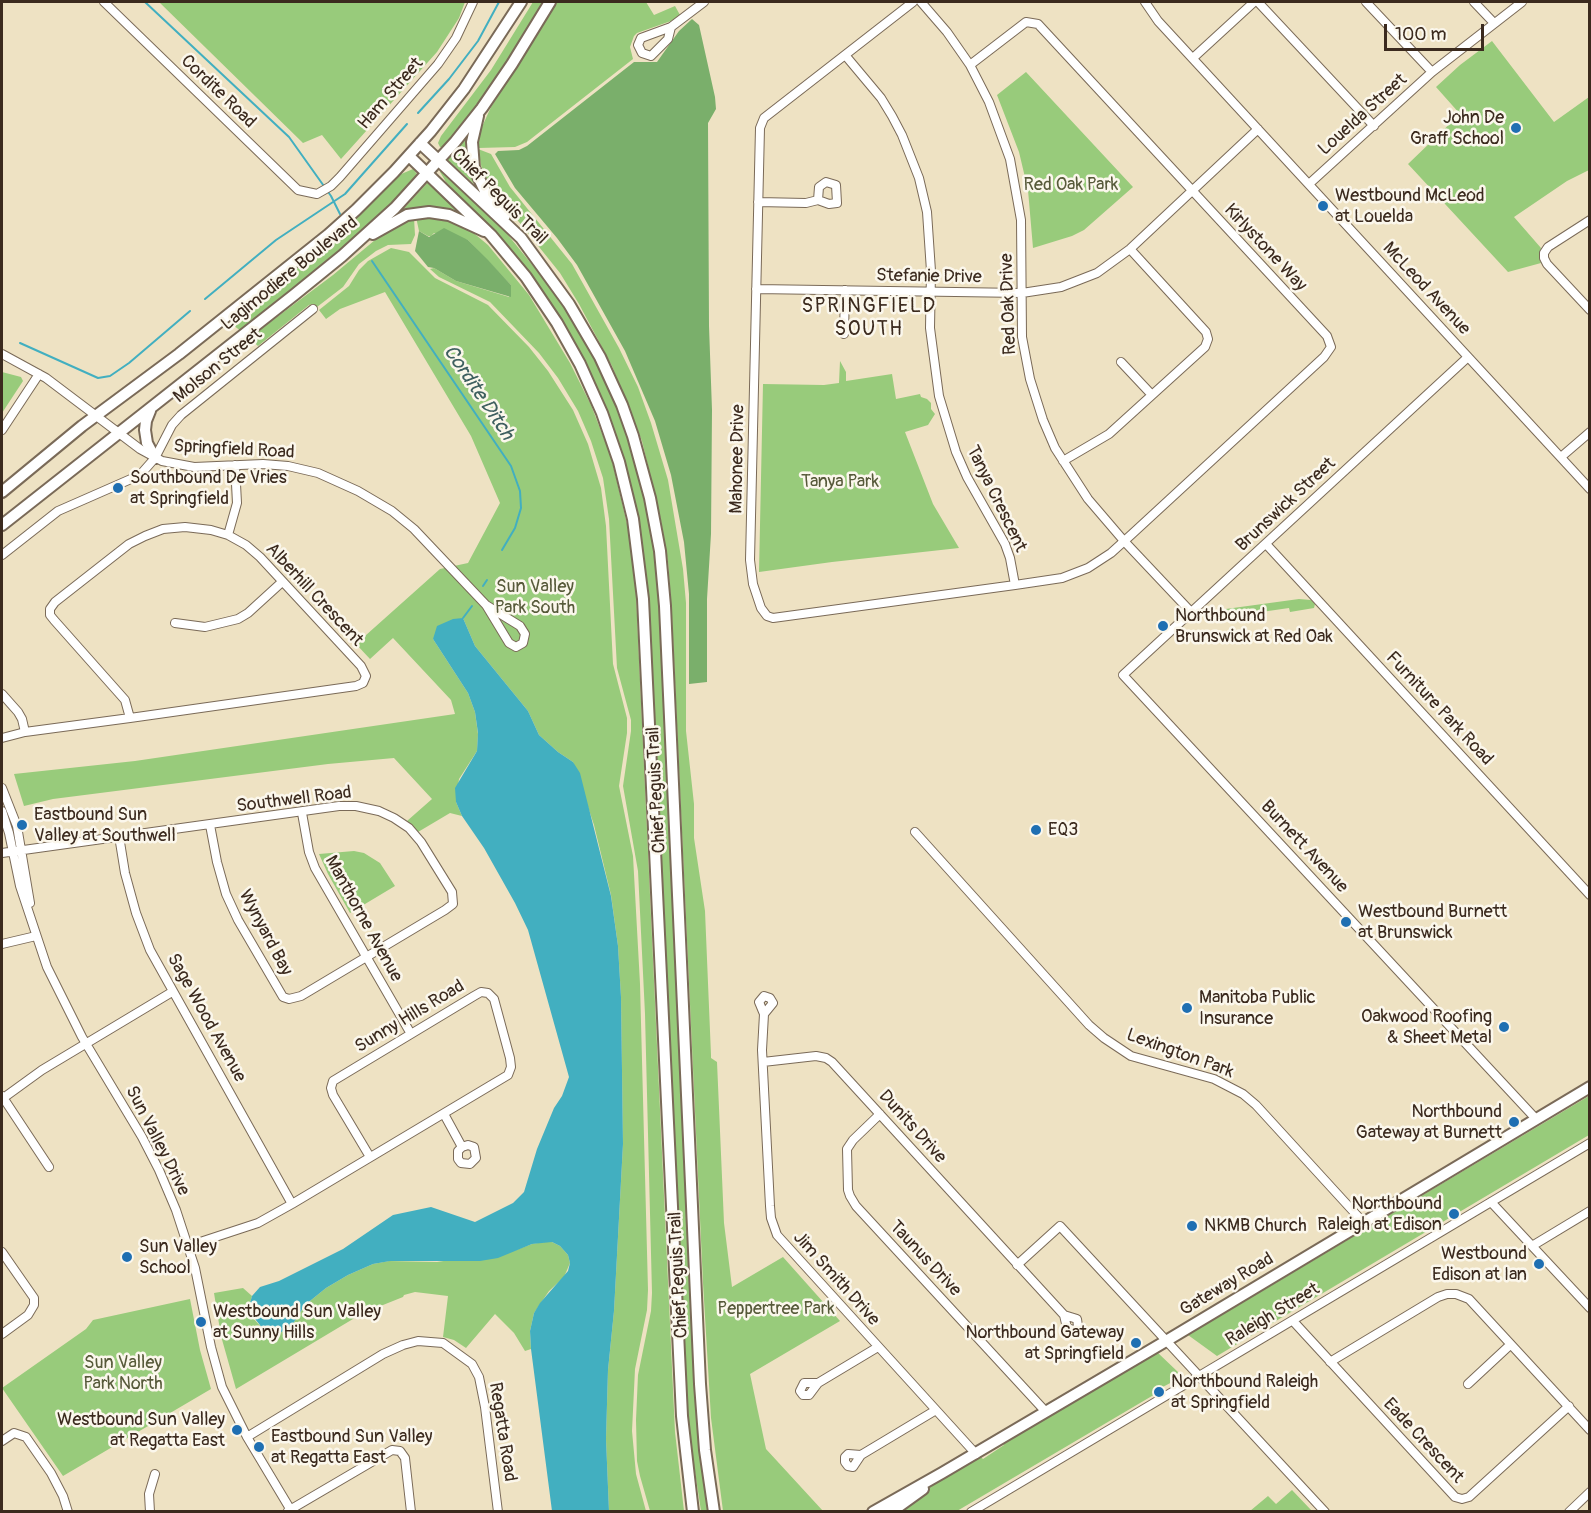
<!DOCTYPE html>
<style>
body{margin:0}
#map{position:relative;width:1591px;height:1513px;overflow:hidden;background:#eee2c3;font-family:Pangolin,sans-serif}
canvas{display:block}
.frame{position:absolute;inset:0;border:3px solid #3b2a1e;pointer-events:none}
.scale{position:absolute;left:1384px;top:24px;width:100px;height:27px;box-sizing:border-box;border:3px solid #3b2a1e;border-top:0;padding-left:8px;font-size:18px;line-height:21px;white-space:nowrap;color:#3b2a1e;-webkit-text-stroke:4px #fbf7ec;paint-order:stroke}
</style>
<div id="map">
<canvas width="1591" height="1513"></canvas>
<div class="frame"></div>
<div class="scale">100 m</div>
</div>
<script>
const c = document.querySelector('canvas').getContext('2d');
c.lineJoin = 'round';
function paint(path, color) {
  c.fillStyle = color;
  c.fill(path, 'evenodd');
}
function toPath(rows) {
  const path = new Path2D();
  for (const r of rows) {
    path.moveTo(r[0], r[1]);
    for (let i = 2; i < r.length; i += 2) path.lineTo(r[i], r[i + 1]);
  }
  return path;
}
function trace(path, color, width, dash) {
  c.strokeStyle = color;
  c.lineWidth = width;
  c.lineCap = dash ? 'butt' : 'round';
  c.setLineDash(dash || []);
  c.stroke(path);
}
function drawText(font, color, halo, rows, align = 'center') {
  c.font = font + ' Pangolin,sans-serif';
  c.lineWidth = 5;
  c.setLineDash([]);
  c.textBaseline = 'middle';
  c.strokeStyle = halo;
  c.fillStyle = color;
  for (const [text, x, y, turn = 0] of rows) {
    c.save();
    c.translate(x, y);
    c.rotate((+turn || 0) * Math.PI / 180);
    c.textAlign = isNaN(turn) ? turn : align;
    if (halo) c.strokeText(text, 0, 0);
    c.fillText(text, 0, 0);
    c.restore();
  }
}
const green = toPath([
 [159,2,465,2,459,18,437,52,341,159,322,135,303,143],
 [533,2,545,2,517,48,481,101,445,147,440,147,438,143,441,136,491,70],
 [556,2,646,2,654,15,675,6,680,15,671,21,637,33,634,36,630,47,633,59,527,142,515,147,478,148,481,129,491,107,519,64],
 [1492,41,1554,122,1589,97,1589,170,1567,181,1514,217,1541,248,1539,257,1541,263,1508,272,1408,164,1460,114,1436,87,1460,65],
 [1026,72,1133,187,1084,230,1072,236,1033,248,1028,190,1019,152,997,95],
 [466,137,467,158,474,184,447,160],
 [478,149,491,154,510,187,572,264,619,348,638,387,651,423,668,480,683,569,686,603,686,731,694,804,694,838,705,911,711,1055,711,1058,717,1062,724,1223,732,1287,783,1257,840,1321,750,1374,766,1449,823,1511,723,1511,711,1418,703,1283,672,618,668,562,661,521,642,441,612,366,579,304,560,273,490,186,482,170],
 [413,169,417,174,412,184,350,242,241,331,230,323,340,231,399,175],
 [443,170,500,225,571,313,594,355,618,408,636,460,652,526,659,579,710,1511,701,1511,686,1413,647,588,638,520,589,372,487,224,446,182,440,172],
 [429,181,472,221,399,214],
 [416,217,442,217,470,230,488,245,529,295,570,363,591,405,611,457,628,528,636,594,675,1432,684,1511,650,1511,640,1476,637,1461,636,1420,638,1375,651,1311,652,1293,645,1014,638,871,623,786,631,731,631,720,617,668,609,519,603,478,591,441,578,411,558,378,539,353,490,302,439,277,430,269,434,268,456,281,509,297,511,285,468,240,434,233,431,236,428,236,419,231],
 [414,218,415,235,411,244,388,245,376,251,359,264,343,287,317,307,313,304,309,305,258,346,249,338,333,275,387,230],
 [391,248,409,252,435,278,488,305,529,347,548,371,573,410,588,444,601,488,606,526,613,664,627,718,627,733,619,786,633,856,640,984,648,1290,647,1310,635,1369,632,1431,636,1474,646,1511,609,1511,606,1439,608,1370,614,1311,623,1144,621,997,618,946,611,895,594,825,573,762,558,752,539,735,528,711,475,646,463,618,433,639,468,693,475,712,478,734,477,751,459,779,456,802,462,816,450,813,418,832,407,821,432,799,394,758,328,764,53,799,24,806,14,774,135,761,455,714,451,700,393,638,370,659,356,644,440,569,468,563,500,503,471,436,385,292,340,309,326,319,319,310,349,286,359,270,368,261],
 [840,361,846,372,846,381,892,374,896,399,920,394,921,397,927,399,931,403,931,409,935,414,928,425,905,432,933,504,959,548,832,562,759,572,763,384,824,385,839,383],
 [2,372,21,377,23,381,2,413],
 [1299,599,1311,600,1315,604,1314,608,1290,612,1289,608,1213,619,1211,611],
 [354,851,364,853,380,863,395,886,350,913,328,874,319,854],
 [1589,1096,1589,1135,1217,1356,1188,1335],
 [544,1242,552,1242,560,1246,568,1255,570,1263,564,1277,549,1291,534,1313,530,1331,531,1349,525,1351,514,1333,495,1314,466,1348,454,1340,443,1337,448,1296,415,1292,404,1295,403,1297,363,1313,236,1389,221,1336,214,1293,243,1288,252,1296,248,1310,252,1317,263,1329,271,1333,280,1333,292,1325,305,1305,326,1288,348,1275,373,1264,389,1261,437,1262,516,1250,532,1244],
 [190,1299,200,1350,211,1389,63,1476,2,1388,86,1329,93,1320],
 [1157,1352,1178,1372,1176,1380,1157,1390,1157,1393,957,1511,895,1512,930,1487,980,1456,983,1459,1004,1445,1002,1442],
 [1292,1490,1312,1511,1250,1511,1268,1496,1276,1504]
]);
const forest = toPath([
 [692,19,699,25,715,97,716,109,708,123,709,326,712,410,711,534,707,599,707,682,689,684,689,594,684,542,671,475,655,421,625,351,577,265,557,238,515,188,495,154,498,151,519,150,527,146,634,62,657,62,679,31],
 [444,228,468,240,488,260,511,285,511,297,456,281,434,268,428,267,415,251,419,231,429,237]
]);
const water = toPath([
 [463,618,475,646,528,711,539,735,558,752,573,762,580,773,611,896,618,946,621,997,623,1144,614,1311,608,1370,606,1439,609,1511,552,1511,531,1349,530,1331,534,1313,540,1303,568,1271,570,1263,568,1255,560,1246,552,1242,532,1244,498,1258,480,1261,390,1261,373,1264,348,1275,326,1288,305,1305,292,1325,280,1333,271,1333,263,1329,248,1310,252,1296,260,1287,279,1281,343,1249,393,1215,431,1207,475,1222,513,1203,524,1192,537,1149,554,1108,562,1096,569,1077,528,930,515,903,484,848,462,816,456,802,455,788,477,751,478,733,475,712,468,693,433,639,437,626,453,619]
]);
const stream = toPath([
 [145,2,289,137,331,196,340,214],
 [418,113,449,79,478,41,499,2],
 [372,261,511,466,520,491,521,508,515,528,502,550],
 [205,299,276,240,345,194,407,124],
 [20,343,98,378,110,376,129,363,190,311],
 [483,586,487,580],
 [463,618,472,606]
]);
const minor = toPath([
 [104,2,298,190,317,194,331,186,340,177,438,64,456,38,473,2],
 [913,2,764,118,760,128,750,560,753,584,761,608,767,616,773,618,1015,585,1062,578,1088,568,1111,553,1132,534,1324,357,1331,347,1327,336,1038,24,1026,22,970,65],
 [921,2,947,32,970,65,989,102,1010,159,1021,220,1022,337,1030,379,1043,420,1055,448,1088,499,1124,541,1191,612],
 [1145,2,1158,21,1590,489],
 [1258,2,1374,126],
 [1366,2,1432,72],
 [1474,2,1494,23],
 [671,27,641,38,638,45,642,53,651,56,668,39,671,27,704,2],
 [845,55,881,98,892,116,902,135,919,178,927,212,931,271,930,328,939,396,956,452,967,477,1005,544,1010,558,1015,585],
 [1193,58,1254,2],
 [1309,184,1432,72,1522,2],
 [758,202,806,203,818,200,829,204,837,203,836,185,826,182,819,187,818,200],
 [1590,220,1548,247,1544,253,1544,258,1547,264,1590,310],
 [756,289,1022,293,1061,287,1097,273,1130,249,1258,129],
 [844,334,845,290],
 [2,354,46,378,140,449,162,461,194,467,263,464,288,466,318,473,358,491,392,511,414,529,486,605,509,643,516,647,523,643,525,634,520,626,486,605],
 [1468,357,1123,675,1536,1119],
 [1121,362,1152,395],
 [2,430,39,374],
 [1561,457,1590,432],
 [1063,461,1109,434,1205,347,1208,339,1206,332,1130,249],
 [228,535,237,503,235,465],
 [1266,544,1590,895],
 [2,555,58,511,140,475,155,458,172,425,181,415,313,309],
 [175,623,205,627,238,619,248,613,282,582],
 [2,694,18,712,22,719,25,732],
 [2,738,25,732,130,718,356,686,363,683,366,676,361,666,260,557,246,545,228,535,211,530,185,527,163,529,145,536,129,544,55,602,50,609,50,615,54,620,125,700,130,718],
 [2,788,17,826,30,903],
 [2,811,9,833,20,886,47,967,82,1037,142,1137,159,1170,176,1210,195,1268,211,1347,222,1387,247,1437,292,1512],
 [302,813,309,852,315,868,411,1034],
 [915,832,1089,1025,1104,1038,1131,1056,1214,1079,1243,1094,1256,1105,1363,1222],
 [119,836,125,873,136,913,150,950,292,1204],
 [2,853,339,806,356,806,379,811,394,818,409,828,421,842,452,892,453,904,445,910,301,996,289,999,283,997,238,920,226,894,217,862,210,825],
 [2,944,36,936],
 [764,1014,759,1002,764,996,770,998,773,1003,764,1014,762,1050,770,1206,771,1218,777,1235,976,1454],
 [763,1062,816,1056,826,1058,832,1062,1064,1315,1067,1328,1074,1330,1077,1329,1078,1326,1077,1319,1064,1315],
 [2,1096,49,1167],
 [2,1099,42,1070,172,992],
 [444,1114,462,1147,468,1145,474,1147,476,1158,470,1164,461,1163,458,1159,458,1151,462,1147],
 [880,1114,853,1140,847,1149,848,1190,850,1196,856,1206,1046,1412],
 [1491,1202,1590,1308],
 [188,1246,258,1223,292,1204,508,1075,511,1067,510,1058,494,999,488,993,481,992,474,996,333,1081,331,1088,333,1095,370,1157],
 [1532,1246,1590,1211],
 [2,1252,34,1298,34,1305,28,1315,2,1334],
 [1017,1265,1060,1226,1325,1512],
 [1293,1321,1455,1497,1462,1499,1469,1497,1569,1406],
 [1330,1362,1438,1297,1447,1294,1456,1294,1469,1299,1590,1430],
 [818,1383,804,1383,800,1391,803,1395,809,1395,818,1383,878,1347],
 [1468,1384,1510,1345],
 [247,1437,383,1354,403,1345,418,1341,443,1343,472,1364,479,1377,485,1407,498,1512],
 [2,1441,14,1433,26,1437,51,1473,63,1496,68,1512],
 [861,1455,848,1454,845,1457,845,1462,848,1466,853,1467,861,1455,936,1410],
 [288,1511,392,1450,400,1451,405,1458,411,1512],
 [150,1512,149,1494,155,1474],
 [971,1512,1590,1143],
 [1569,1512,1590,1492]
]);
const major = toPath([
 [478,116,472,142,474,168,485,191,505,216],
 [420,143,521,238,569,304,600,357,622,405,633,436,650,498,660,551,665,606,700,1384,705,1450,714,1512],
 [409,156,491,235,526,277,557,323,580,364,602,413,619,462,633,519,643,599,682,1416,693,1512],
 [373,234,407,215,429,212,449,215,484,231],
 [150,411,146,421,145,430,147,443,155,458],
 [2,492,82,426,179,354,328,235,356,210,394,172,431,131,464,89,521,2],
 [2,525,294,295,342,256,395,208,455,142,482,108,512,64,550,2],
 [873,1512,942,1473,1166,1341,1590,1087],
 [891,1512,923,1489]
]);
const markers = [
 [1516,128,6,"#1f6fb2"],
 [1323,206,6,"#1f6fb2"],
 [118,488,6,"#1f6fb2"],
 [1163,626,6,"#1f6fb2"],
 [22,825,6,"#1f6fb2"],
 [1036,830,6,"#1f6fb2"],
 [1346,922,6,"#1f6fb2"],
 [1187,1008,6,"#1f6fb2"],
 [1504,1027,6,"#1f6fb2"],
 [1514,1122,6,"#1f6fb2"],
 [1454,1214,6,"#1f6fb2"],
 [1192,1226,6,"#1f6fb2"],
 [127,1257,6,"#1f6fb2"],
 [1539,1264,6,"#1f6fb2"],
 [201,1322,6,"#1f6fb2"],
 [1136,1343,6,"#1f6fb2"],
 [1159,1392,6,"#1f6fb2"],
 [237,1430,6,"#1f6fb2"],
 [259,1447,6,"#1f6fb2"]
];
const streetNames = [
 ["Cordite Road",218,92,44],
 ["Ham Street",391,94,-49],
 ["Louelda Street",1363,115,-42],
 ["Chief Peguis Trail",499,197,45],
 ["Kirlystone Way",1265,248,47],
 ["Lagimodiere Boulevard",290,274,-39],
 ["Stefanie Drive",929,277,1],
 ["McLeod Avenue",1426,289,47],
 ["Red Oak Drive",1009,304,-92],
 ["Molson Street",218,366,-39],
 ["Springfield Road",234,450,3],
 ["Mahonee Drive",738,459,-89],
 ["Tanya Crescent",996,499,64],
 ["Brunswick Street",1286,505,-43],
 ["Alberhill Crescent",314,595,47],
 ["Furniture Park Road",1439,709,47],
 ["Chief Peguis Trail",657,790,-93],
 ["Southwell Road",294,800,-7],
 ["Burnett Avenue",1304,847,47],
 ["Manthorne Avenue",363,919,61],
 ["Wynyard Bay",265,933,62],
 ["Sunny Hills Road",410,1017,-31],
 ["Sage Wood Avenue",206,1018,61],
 ["Lexington Park",1180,1054,20],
 ["Dunits Drive",912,1127,48],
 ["Sun Valley Drive",157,1141,63],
 ["Taunus Drive",925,1259,47],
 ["Chief Peguis Trail",679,1275,-93],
 ["Jim Smith Drive",836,1279,48],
 ["Gateway Road",1227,1285,-31],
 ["Raleigh Street",1273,1315,-31],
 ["Regatta Road",502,1432,81],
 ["Eade Crescent",1423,1441,47]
];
const poiNames = [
 ["John De",1504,118,"right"],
 ["Graff School",1504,139,"right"],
 ["Westbound McLeod",1335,196],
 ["at Louelda",1335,217],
 ["Southbound De Vries",130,478],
 ["at Springfield",130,499],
 ["Northbound",1175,616],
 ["Brunswick at Red Oak",1175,637],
 ["Eastbound Sun",34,815],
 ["Valley at Southwell",34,836],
 ["EQ3",1048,830],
 ["Westbound Burnett",1358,912],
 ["at Brunswick",1358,933],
 ["Manitoba Public",1199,998],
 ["Insurance",1199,1019],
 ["Oakwood Roofing",1492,1017,"right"],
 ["& Sheet Metal",1492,1038,"right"],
 ["Northbound",1502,1112,"right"],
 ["Gateway at Burnett",1502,1133,"right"],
 ["Northbound",1442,1204,"right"],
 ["Raleigh at Edison",1442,1225,"right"],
 ["NKMB Church",1204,1226],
 ["Sun Valley",139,1247],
 ["School",139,1268],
 ["Westbound",1527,1254,"right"],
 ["Edison at Ian",1527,1275,"right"],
 ["Westbound Sun Valley",213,1312],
 ["at Sunny Hills",213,1333],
 ["Northbound Gateway",1124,1333,"right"],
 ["at Springfield",1124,1354,"right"],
 ["Northbound Raleigh",1171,1382],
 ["at Springfield",1171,1403],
 ["Westbound Sun Valley",225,1420,"right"],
 ["at Regatta East",225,1441,"right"],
 ["Eastbound Sun Valley",271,1437],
 ["at Regatta East",271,1458]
];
const parkNames = [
 ["Red Oak Park",1071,185],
 ["Tanya Park",840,482],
 ["Sun Valley",535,587],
 ["Park South",535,608],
 ["Peppertree Park",776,1309],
 ["Sun Valley",123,1363],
 ["Park North",123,1384]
];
const neighbourhoodNames = [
 ["SPRINGFIELD",869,307],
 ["SOUTH",869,330]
];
const waterNames = [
 ["Cordite Ditch",478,393,56]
];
paint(green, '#98cb7b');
paint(forest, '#7aaf6b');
paint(water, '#42afc0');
trace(stream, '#42afc0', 2);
trace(minor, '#7a6a58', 10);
trace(major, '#7a6a58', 14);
trace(minor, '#fff', 8);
trace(major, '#fff', 10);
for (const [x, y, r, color] of markers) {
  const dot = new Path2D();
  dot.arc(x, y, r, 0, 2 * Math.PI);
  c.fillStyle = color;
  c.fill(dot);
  trace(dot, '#fbf7ec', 2);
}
drawText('18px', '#3b2a1e', '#fbf7ec', streetNames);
drawText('18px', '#3b2a1e', '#fbf7ec', poiNames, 'left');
drawText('18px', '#575a3a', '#fbf7ec', parkNames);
c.letterSpacing = '1.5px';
drawText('20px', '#3b2a1e', '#fbf7ec', neighbourhoodNames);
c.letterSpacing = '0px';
drawText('italic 20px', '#3e5f5f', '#fbf7ec', waterNames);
</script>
